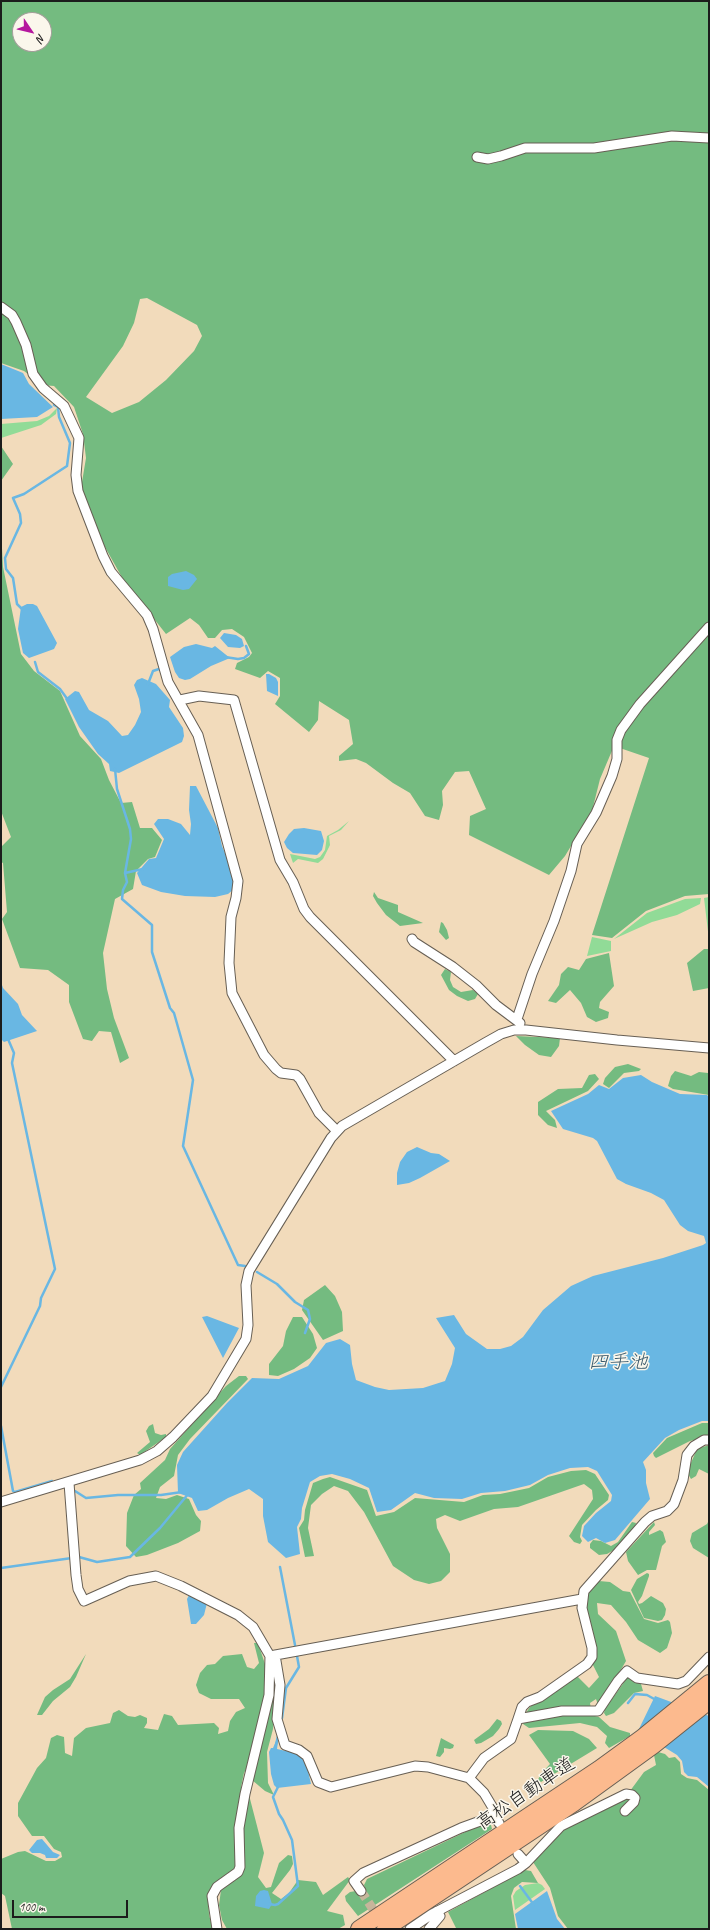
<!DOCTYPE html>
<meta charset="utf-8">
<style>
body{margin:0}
#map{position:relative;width:710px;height:1930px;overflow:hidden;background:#f2dbbb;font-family:Caveat,sans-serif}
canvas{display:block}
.frame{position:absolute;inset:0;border:2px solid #1c1c1c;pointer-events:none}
.north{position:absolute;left:12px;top:12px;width:40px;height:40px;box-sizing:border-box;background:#fbf7ec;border:1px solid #a29f99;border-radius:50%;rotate:125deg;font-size:11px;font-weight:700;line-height:16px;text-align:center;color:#1c1c1c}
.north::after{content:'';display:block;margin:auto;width:14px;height:18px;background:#b5179e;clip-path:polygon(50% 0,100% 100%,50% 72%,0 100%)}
.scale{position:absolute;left:12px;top:1900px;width:116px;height:18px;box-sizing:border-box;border:2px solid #1c1c1c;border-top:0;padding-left:5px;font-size:12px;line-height:14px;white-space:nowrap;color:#1c1c1c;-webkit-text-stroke:3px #fbf7ec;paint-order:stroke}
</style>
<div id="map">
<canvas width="710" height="1930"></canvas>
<div class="frame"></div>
<div class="north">N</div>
<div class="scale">100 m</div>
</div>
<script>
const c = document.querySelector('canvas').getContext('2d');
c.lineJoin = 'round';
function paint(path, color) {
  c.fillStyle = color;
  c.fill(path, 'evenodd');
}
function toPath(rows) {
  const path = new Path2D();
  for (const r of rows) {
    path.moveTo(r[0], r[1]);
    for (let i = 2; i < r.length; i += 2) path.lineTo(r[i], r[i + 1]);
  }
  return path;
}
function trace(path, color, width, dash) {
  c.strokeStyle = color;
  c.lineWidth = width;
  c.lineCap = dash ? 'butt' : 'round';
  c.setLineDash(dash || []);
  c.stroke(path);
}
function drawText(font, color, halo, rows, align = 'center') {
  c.font = font + ' Caveat,"Klee One",sans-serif';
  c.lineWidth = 3;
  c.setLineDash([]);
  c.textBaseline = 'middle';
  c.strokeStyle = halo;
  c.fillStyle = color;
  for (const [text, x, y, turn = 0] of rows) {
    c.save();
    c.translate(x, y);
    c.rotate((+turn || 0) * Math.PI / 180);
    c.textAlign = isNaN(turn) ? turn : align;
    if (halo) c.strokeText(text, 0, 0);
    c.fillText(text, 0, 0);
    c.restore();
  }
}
const green = toPath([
 [57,408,56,414,41,425,1,438,1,424,37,421,49,416],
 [349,821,341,830,329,836,330,845,323,859,318,863,298,859,293,863,290,854,315,859,320,857,325,850,327,836,338,830],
 [709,897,709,940,704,898],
 [701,898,700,904,677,915,652,922,614,939,647,913,685,899],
 [592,937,611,941,611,951,587,956],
 [538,1883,542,1885,545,1889,515,1910,513,1896,516,1891,525,1885]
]);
const forest = toPath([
 [1,1,709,1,709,894,685,896,646,911,612,938,592,935,649,758,614,746,600,779,592,811,565,856,549,875,469,835,470,816,486,809,469,771,455,772,442,791,443,805,439,820,425,816,410,793,393,783,366,763,356,759,339,761,339,756,353,744,349,720,319,701,318,720,309,732,275,704,280,696,280,678,268,671,260,678,235,669,237,663,249,657,252,653,244,637,232,629,222,630,215,638,208,638,199,625,190,618,166,634,124,581,101,540,81,488,86,458,83,434,74,407,54,386,42,385,24,371,1,363],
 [20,20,44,20,44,44,20,44],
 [147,298,197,325,202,336,194,351,166,380,139,402,112,413,86,397,123,346,134,323,140,299],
 [1,446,13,464,1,481],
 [1,529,3,567,21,654,34,671,60,691,80,736,101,759,109,780,121,803,132,802,140,828,152,828,162,840,155,857,148,859,136,871,133,889,115,899,103,953,107,989,114,1018,129,1058,120,1063,111,1032,99,1031,92,1041,83,1039,69,1002,69,985,48,970,20,968,2,919,7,912,3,863,1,862,1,847,11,837,1,811],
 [374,892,378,898,398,905,398,912,423,923,400,926,386,915,377,903,373,896],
 [441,922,443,923,447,930,449,938,446,940,439,932],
 [704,949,709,949,709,988,693,991,687,963],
 [609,953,614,986,600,1002,599,1008,609,1012,608,1018,596,1022,587,1017,581,1003,570,990,556,1003,548,1001,559,985,561,974,568,967,579,970,586,959],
 [445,969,451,972,450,980,453,987,461,992,473,990,478,994,475,999,468,1001,457,996,449,990,441,975],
 [516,1036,560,1038,559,1046,551,1057,539,1055,525,1045],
 [628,1064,641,1069,639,1071,624,1073,609,1088,603,1084,605,1078,615,1067],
 [675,1071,691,1076,699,1072,708,1073,709,1095,673,1089,668,1086,671,1076],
 [595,1074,599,1079,588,1091,546,1111,555,1120,557,1128,548,1125,538,1115,538,1102,558,1089,582,1088,589,1075],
 [325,1285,335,1296,342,1312,343,1331,323,1340,302,1310,304,1300],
 [293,1317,302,1317,313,1334,317,1348,310,1358,294,1369,278,1376,269,1375,269,1364,283,1346,286,1331],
 [239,1376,246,1376,248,1379,190,1439,178,1455,174,1476,160,1487,156,1498,166,1499,177,1495,189,1499,196,1515,201,1521,200,1531,178,1543,147,1555,136,1557,126,1546,127,1513,134,1495,141,1489,140,1483,165,1460,170,1449,226,1386],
 [702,1423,709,1423,709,1437,690,1441,656,1458,654,1456,653,1453,667,1438],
 [153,1424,155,1433,161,1435,166,1434,166,1437,140,1455,137,1453,150,1442,146,1431,149,1426],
 [709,1445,709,1474,699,1469,696,1476,691,1479,687,1472,697,1449],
 [586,1470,595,1474,609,1495,608,1500,596,1510,582,1525,580,1537,582,1541,580,1544,574,1542,569,1536,593,1499,592,1490,584,1484,518,1507,494,1509,460,1521,445,1515,436,1519,437,1528,450,1554,450,1572,441,1581,429,1584,414,1580,393,1566,364,1512,348,1491,334,1486,322,1494,311,1505,308,1528,314,1556,305,1557,299,1528,304,1520,305,1510,313,1483,323,1479,330,1477,367,1490,376,1516,394,1512,415,1498,464,1502,483,1495,500,1494,529,1488,548,1477,571,1471],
 [709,1520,709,1558,693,1548,690,1541,692,1533,707,1524],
 [632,1522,636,1523,634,1530,619,1547,607,1554,599,1555,590,1548,590,1544,593,1540,601,1541,611,1546,618,1542],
 [654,1522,655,1525,649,1532,649,1535,660,1530,663,1532,666,1542,662,1546,656,1570,647,1570,638,1575,628,1561,626,1552],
 [647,1573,649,1574,649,1576,642,1596,638,1602,639,1604,642,1603,651,1596,663,1603,666,1609,665,1615,662,1620,658,1621,644,1618,631,1590,637,1579],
 [599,1581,610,1582,623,1591,630,1592,644,1619,658,1623,668,1620,670,1622,672,1633,667,1648,660,1653,638,1640,626,1622,611,1605,597,1603,598,1614,616,1631,626,1661,619,1673,598,1705,596,1699,590,1703,591,1709,525,1714,530,1707,576,1675,589,1688,599,1677,592,1663,584,1608,587,1596,592,1588],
 [254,1643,258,1643,265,1664,275,1676,276,1693,273,1729,267,1752,268,1783,274,1795,265,1791,252,1780,248,1765,244,1773,241,1787,249,1795,264,1853,258,1877,266,1888,271,1887,279,1863,288,1855,292,1856,293,1864,290,1870,272,1893,281,1899,289,1893,298,1880,316,1882,323,1895,348,1877,350,1880,327,1911,343,1915,345,1925,338,1929,227,1929,222,1920,219,1905,221,1890,217,1884,208,1894,209,1915,213,1929,12,1929,5,1896,1,1893,1,1859,18,1852,25,1851,46,1861,55,1861,62,1857,61,1852,54,1849,44,1836,32,1836,18,1816,18,1803,37,1768,46,1758,51,1738,57,1735,64,1737,65,1753,72,1756,74,1738,86,1728,110,1723,113,1713,119,1710,128,1716,135,1717,140,1715,147,1718,147,1723,144,1728,158,1730,164,1714,172,1716,178,1725,214,1723,219,1728,218,1734,228,1731,230,1721,236,1712,245,1708,239,1699,211,1699,199,1693,196,1685,200,1673,207,1665,215,1664,223,1656,242,1654,247,1667,254,1669,259,1663],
 [86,1654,76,1677,70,1687,53,1701,42,1715,37,1715,45,1697,53,1690,70,1679],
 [627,1678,633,1678,641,1684,643,1691,634,1693,614,1713,606,1716,604,1713,605,1709],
 [560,1714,586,1714,599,1717,610,1727,630,1733,630,1736,609,1748,605,1743,607,1736,597,1727,580,1723,529,1728,523,1724,524,1721],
 [497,1719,501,1721,502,1724,499,1729,493,1736,481,1743,476,1744,474,1740,489,1729],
 [538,1730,573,1731,589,1739,597,1748,541,1782,538,1780,540,1775,550,1764,529,1735],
 [441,1738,454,1745,453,1748,450,1749,444,1748,444,1752,440,1757,436,1756],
 [658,1752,665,1754,669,1758,675,1757,680,1762,681,1774,687,1778,697,1780,709,1790,709,1929,568,1929,558,1916,550,1888,533,1862,556,1835,568,1826,630,1791,644,1772,656,1765,654,1755],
 [482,1824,491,1825,492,1829,358,1916,346,1901,345,1896,350,1892,356,1891,359,1894,366,1891,364,1885,367,1879],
 [525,1870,531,1871,538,1883,522,1882,514,1888,511,1896,516,1929,456,1928,448,1912]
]);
const water = toPath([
 [1,364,23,373,29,384,53,407,37,417,1,419],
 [186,571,194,575,197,579,189,589,183,590,168,586,168,577,172,574],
 [27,604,33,604,37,606,57,643,54,649,29,658,23,653,18,629,21,607],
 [224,633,236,635,242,639,244,646,240,648,228,647,220,638],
 [196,644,212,648,215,646,230,658,211,666,190,679,185,680,179,678,175,672,170,657,184,647],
 [266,674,269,674,276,678,278,682,278,696,267,691],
 [142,678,156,684,170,700,169,707,183,728,184,736,182,742,119,773,110,771,109,764,98,754,79,727,65,699,75,691,79,692,89,710,108,721,122,736,128,735,135,725,141,712,139,699,134,685,137,680],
 [190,786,196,786,218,828,222,846,234,875,234,889,228,894,215,897,185,896,161,892,142,885,137,873,149,859,156,858,164,839,154,824,158,819,168,819,181,824,190,835,191,824,189,810],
 [304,828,321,831,324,841,322,850,317,855,293,853,287,848,284,842,289,834,294,829],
 [1,982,3,988,18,1004,22,1015,37,1031,4,1042,1,1039],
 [641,1075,652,1082,680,1094,707,1095,709,1097,709,1421,702,1421,679,1430,665,1438,643,1462,646,1470,646,1483,650,1499,615,1540,605,1543,596,1538,588,1542,582,1536,584,1526,596,1513,611,1501,612,1495,597,1471,588,1467,570,1468,548,1475,530,1485,505,1491,481,1493,462,1499,434,1498,415,1493,391,1510,377,1512,369,1488,350,1479,332,1474,320,1476,310,1482,302,1508,301,1519,297,1527,300,1554,286,1558,268,1542,263,1516,263,1499,249,1489,228,1498,207,1510,198,1511,192,1498,178,1493,177,1465,183,1452,227,1403,252,1378,279,1379,308,1366,326,1343,340,1339,350,1345,352,1364,356,1380,375,1387,389,1390,423,1388,445,1381,452,1364,455,1348,436,1318,454,1315,466,1334,487,1349,500,1349,511,1346,523,1337,543,1310,571,1286,593,1276,663,1258,703,1245,706,1243,704,1236,688,1231,680,1225,664,1200,651,1193,626,1184,617,1179,597,1141,593,1138,563,1129,551,1111,588,1094,599,1085,609,1089,623,1078],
 [417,1147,431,1153,439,1154,450,1161,420,1178,409,1183,397,1185,397,1173,400,1162,407,1152],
 [207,1316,239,1328,223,1358,202,1317],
 [190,1593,207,1603,204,1615,196,1624,191,1624,187,1599],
 [655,1696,709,1716,709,1787,697,1777,688,1776,684,1772,682,1761,677,1755,638,1731],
 [276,1741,278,1741,277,1749,295,1753,301,1757,306,1762,311,1784,277,1788,274,1785,271,1774,269,1752,271,1748,273,1748],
 [42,1839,53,1852,60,1855,57,1858,46,1858,45,1855,40,1853,32,1853,29,1850,37,1840],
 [264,1890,268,1891,272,1904,269,1909,255,1906,256,1896,260,1891],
 [547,1891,557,1919,565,1929,518,1929,515,1914]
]);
const stream = toPath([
 [22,609,17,604,13,578,6,569,5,558,21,523,20,514,13,498,24,494,67,466,70,443,59,417,58,407,54,405],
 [225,657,238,659,244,658,249,654,246,646],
 [35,662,38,672,60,689,68,700],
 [148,684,153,671,162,668],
 [115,769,117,789,130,829,131,839,125,873],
 [143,869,125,873,127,882,123,890,122,899,152,925,152,952,170,1008,174,1013,193,1080,183,1146,238,1265,245,1266],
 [257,1272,277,1284,295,1302,308,1310,310,1319,305,1333],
 [1,1387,40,1306,41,1298,55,1269,12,1063,14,1053,8,1039],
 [1,1426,13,1491,15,1492,52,1481],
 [75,1491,86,1498,118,1495,161,1495,182,1492],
 [280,1567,295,1645],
 [1,1568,79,1557,97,1562,130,1557,160,1528,189,1493],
 [628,1703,635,1694,647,1695,656,1700],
 [282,1718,286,1688,299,1667,297,1656],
 [276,1745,278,1736],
 [520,1886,534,1905],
 [269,1904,275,1905,278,1904,298,1886,292,1840,283,1820,279,1814,273,1797,279,1785]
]);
const minorTunnel = toPath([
 [361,1891,380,1920]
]);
const minor = toPath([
 [477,157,488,159,501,156,525,148,594,148,672,136,709,138],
 [1,307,12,315,16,322,26,345,33,374,43,388,64,406,79,438,76,475,78,491,103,556,111,572,147,615,153,629,168,682,198,735,238,881,236,898,231,917,229,963,232,993,264,1055,276,1069,281,1073,296,1075,300,1079,319,1113,337,1131],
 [180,700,199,696,234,700,280,860,293,882,304,909,310,917,454,1061],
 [412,939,414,942,453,967,476,985,496,1005,520,1023],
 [517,1019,532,974,554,921,571,871,577,844,596,813,612,776,617,759,617,740,621,730,640,704,709,627],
 [69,1483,76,1575,78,1589,84,1601,129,1581,156,1576,181,1586,238,1615,253,1627,270,1656,269,1695,245,1794,239,1828,240,1867,238,1872,217,1887,212,1896,217,1929],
 [1,1502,140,1460,157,1451,173,1437,212,1396,246,1339,248,1325,246,1285,249,1271,331,1138,342,1126,485,1043,501,1034,514,1030,526,1030,617,1040,709,1048],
 [275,1655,280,1685,277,1719,285,1745,299,1750,307,1756,318,1782,331,1787,415,1766,428,1767,469,1778,484,1793,493,1808,494,1816,499,1823],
 [270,1656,582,1599],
 [518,1719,522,1707,527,1702,540,1697,587,1664,592,1657,592,1648,582,1608,584,1591,645,1522,652,1516,667,1511,674,1504,683,1480,687,1455,694,1446,704,1440,709,1440],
 [469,1778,484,1758,511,1739,518,1719,562,1711,598,1711,618,1681,627,1671,637,1678,678,1684,686,1681,709,1657],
 [526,1863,561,1826,626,1794,632,1795,635,1798,634,1802,625,1811],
 [361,1891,354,1881,363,1873,461,1828,494,1816],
 [410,1929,432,1914,518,1869,526,1863,518,1854],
 [429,1929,440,1916,437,1911]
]);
const motorway = toPath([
 [359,1929,599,1769,643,1737,709,1683],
 [385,1929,574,1803,654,1745,709,1701]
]);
const streetNames = [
 ["高松自動車道",526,1794,-34]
];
const waterNames = [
 ["四手池",618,1363]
];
paint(green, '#91db97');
paint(forest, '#74bb80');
paint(water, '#69b7e3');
trace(stream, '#69b7e3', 2.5);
trace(minorTunnel, '#c7b59b', 9, [9, 4.5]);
trace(minor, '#675f54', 11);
trace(motorway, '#675f54', 18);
trace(minor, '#fff', 9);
trace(motorway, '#fcba8e', 16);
drawText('19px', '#1c1c1c', '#fbf7ec', streetNames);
drawText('italic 20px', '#3b5a6c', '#fbf7ec', waterNames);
</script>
